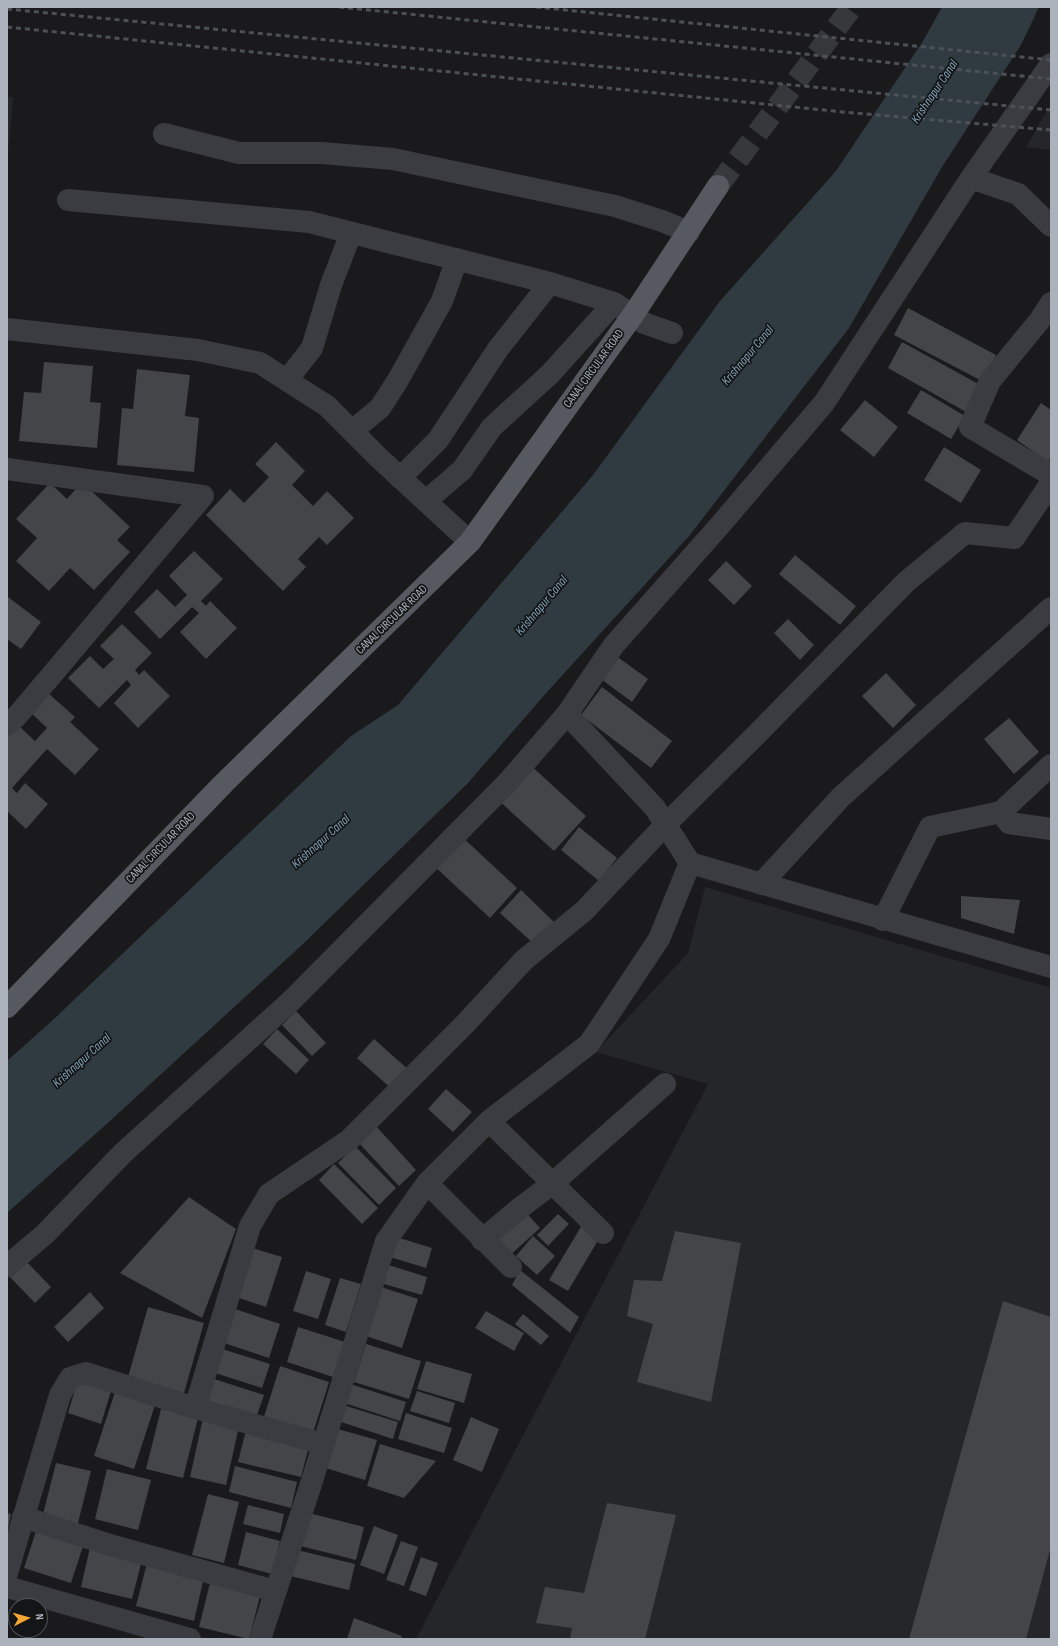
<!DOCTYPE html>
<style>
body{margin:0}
#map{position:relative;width:1058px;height:1646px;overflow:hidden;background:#1a1a1c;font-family:"Sofia Sans Condensed",sans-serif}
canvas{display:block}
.frame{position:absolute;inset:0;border:8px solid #acb2bc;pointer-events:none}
.north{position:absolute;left:8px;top:1598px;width:40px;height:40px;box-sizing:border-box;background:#141517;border:1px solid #515459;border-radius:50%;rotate:84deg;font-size:11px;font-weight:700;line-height:16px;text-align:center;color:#acb2bc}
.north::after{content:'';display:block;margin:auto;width:14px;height:18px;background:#f8a735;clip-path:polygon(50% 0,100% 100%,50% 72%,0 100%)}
</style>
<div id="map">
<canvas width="1058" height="1646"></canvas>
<div class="frame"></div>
<div class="north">N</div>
</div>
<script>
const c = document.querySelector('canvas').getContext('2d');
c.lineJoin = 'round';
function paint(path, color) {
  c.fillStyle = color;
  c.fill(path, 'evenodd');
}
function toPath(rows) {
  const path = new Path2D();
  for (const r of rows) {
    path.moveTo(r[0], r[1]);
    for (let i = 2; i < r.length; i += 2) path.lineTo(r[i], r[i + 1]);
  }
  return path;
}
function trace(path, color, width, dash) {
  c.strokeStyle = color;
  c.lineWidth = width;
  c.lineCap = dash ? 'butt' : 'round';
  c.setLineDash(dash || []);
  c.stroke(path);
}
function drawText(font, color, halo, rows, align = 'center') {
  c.font = font + ' "Sofia Sans Condensed",sans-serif';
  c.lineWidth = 3.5;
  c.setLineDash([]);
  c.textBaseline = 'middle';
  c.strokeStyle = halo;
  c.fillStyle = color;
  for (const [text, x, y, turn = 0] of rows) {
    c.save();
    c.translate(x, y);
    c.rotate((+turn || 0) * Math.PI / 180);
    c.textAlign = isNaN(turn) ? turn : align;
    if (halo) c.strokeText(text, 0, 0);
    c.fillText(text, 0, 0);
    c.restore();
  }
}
const built = toPath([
 [7,96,13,98,7,166],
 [1051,104,1051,150,1026,147],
 [705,887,1051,988,1051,1639,416,1639,708,1084,596,1052,688,953]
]);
const water = toPath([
 [942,7,1039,7,1021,45,942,167,849,328,690,535,548,691,468,783,304,943,110,1121,7,1213,7,1061,55,1018,351,736,398,705,593,475,720,301,836,171,923,41]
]);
const building = toPath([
 [908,308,996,355,982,381,894,335],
 [902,342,982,386,968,413,888,368],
 [44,362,93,366,90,402,101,403,97,448,19,441,24,392,41,393],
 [137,369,190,375,185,416,199,418,194,472,117,465,122,408,133,409],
 [921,390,965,416,951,439,907,413],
 [865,400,898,427,874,457,840,430],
 [1041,403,1051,410,1051,457,1048,462,1017,440],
 [276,442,305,471,292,485,313,506,327,491,354,518,327,545,319,537,298,559,306,567,283,591,206,515,230,489,244,503,269,477,255,464],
 [944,447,981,470,961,503,924,480],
 [82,482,130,527,117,540,130,552,94,590,70,568,49,591,16,561,37,538,16,519,50,483,67,499],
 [194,551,223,579,201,601,206,606,210,601,237,628,206,659,180,632,199,613,192,607,160,639,134,612,157,589,175,607,187,595,169,576],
 [795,555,856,606,840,625,779,574],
 [726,561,752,586,734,605,708,580],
 [8,597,41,622,21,649,7,639],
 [788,619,814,645,800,660,774,633],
 [122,624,152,653,135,670,139,675,144,670,170,696,138,728,114,703,131,685,127,680,99,708,68,678,90,656,103,669,114,659,100,646],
 [612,653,648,679,632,702,597,676],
 [886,673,916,705,893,728,862,696],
 [602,687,672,741,651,768,581,715],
 [48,693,75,717,70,722,99,749,75,775,47,749,12,788,17,793,25,783,48,804,26,829,7,811,7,737,18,725,35,741,47,728,30,712],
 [1009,718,1039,752,1014,774,984,739],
 [528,763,586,816,554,851,496,798],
 [579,827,617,858,599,881,561,850],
 [459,834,517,888,490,918,432,864],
 [521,890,555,923,535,945,500,913],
 [961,896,1020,900,1014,934,961,918],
 [296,1011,326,1043,312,1056,282,1025],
 [277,1029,309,1060,296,1074,263,1044],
 [374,1039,410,1071,393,1090,357,1058],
 [446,1089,472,1112,453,1132,428,1109],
 [375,1125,416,1170,399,1186,358,1142],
 [355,1146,396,1188,379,1205,338,1163],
 [334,1164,378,1208,362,1224,319,1180],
 [189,1197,236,1229,202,1318,120,1273],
 [522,1208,540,1228,507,1258,489,1237],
 [558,1214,569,1224,548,1246,537,1235],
 [582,1225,600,1237,568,1291,549,1280],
 [675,1231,741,1243,711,1402,637,1382,653,1324,627,1316,634,1280,662,1281],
 [533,1236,555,1256,537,1275,516,1256],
 [396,1237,432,1248,426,1268,390,1257],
 [249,1247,282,1257,266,1307,233,1296],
 [22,1257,51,1287,35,1303,7,1274],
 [382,1263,427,1277,422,1295,377,1282],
 [520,1270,579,1317,570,1333,512,1285],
 [306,1271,331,1279,318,1319,293,1311],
 [340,1278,361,1284,346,1332,325,1325],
 [378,1286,418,1299,402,1348,363,1335],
 [90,1292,104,1308,68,1342,54,1327],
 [1003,1301,1051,1317,1051,1546,1026,1639,909,1639],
 [148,1307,204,1323,184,1393,128,1377],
 [235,1309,280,1324,269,1358,224,1343],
 [486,1311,524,1333,514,1351,475,1328],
 [523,1314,549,1336,541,1345,515,1324],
 [298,1327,345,1342,333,1377,287,1362],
 [366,1344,421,1361,409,1399,354,1382],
 [219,1348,270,1364,262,1388,212,1372],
 [426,1361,472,1374,464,1403,417,1389],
 [280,1366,329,1382,312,1436,263,1420],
 [211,1378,264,1395,256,1418,204,1401],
 [78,1380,111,1391,101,1424,68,1413],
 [347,1383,406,1402,400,1421,341,1402],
 [116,1389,156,1402,134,1469,94,1456],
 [417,1391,455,1403,449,1423,410,1411],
 [343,1405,398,1422,393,1439,338,1421],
 [161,1409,198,1418,183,1478,146,1469],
 [406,1413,452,1428,444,1453,398,1439],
 [471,1417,499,1429,482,1472,453,1460],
 [203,1418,239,1426,226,1485,190,1477],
 [334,1428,377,1440,365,1480,322,1467],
 [246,1430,309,1446,301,1477,238,1462],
 [380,1444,436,1461,404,1498,367,1486],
 [56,1463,91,1471,77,1527,42,1518],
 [235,1466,297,1482,291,1508,229,1492],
 [107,1469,151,1480,138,1530,95,1519],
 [208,1494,239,1502,224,1563,192,1555],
 [607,1503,676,1515,645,1639,570,1639,572,1628,536,1623,545,1587,584,1593],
 [248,1505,284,1514,280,1533,243,1524],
 [305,1512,364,1527,356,1560,297,1545],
 [7,1513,11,1514,8,1530,7,1530],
 [38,1525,85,1540,71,1583,24,1568],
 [374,1526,398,1535,384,1574,360,1565],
 [246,1532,280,1541,272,1574,238,1565],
 [401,1541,418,1547,404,1586,386,1580],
 [91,1543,143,1556,132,1599,81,1587],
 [293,1549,355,1564,349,1590,286,1575],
 [421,1557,438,1563,426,1596,409,1590],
 [147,1563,204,1577,194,1621,136,1606],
 [211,1579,261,1592,249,1639,199,1627],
 [354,1618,402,1636,401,1639,347,1639]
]);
const majorTunnel = toPath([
 [718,186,852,7]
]);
const minor = toPath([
 [164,134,239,153,322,153,393,159,615,206,662,221,689,232],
 [971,178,1018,194,1051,226],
 [68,200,309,222,550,283,614,303,644,323,672,333],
 [1051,303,1040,320,990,381,970,427,1051,475],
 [7,329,198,350,260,363,327,406,379,458,470,542],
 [287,380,312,348,331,285,351,233],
 [352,431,380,408,398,380,442,301,457,259],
 [7,469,203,496,17,716,7,725],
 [400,478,438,440,498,349,550,283],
 [426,501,462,470,492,427,550,374,614,303],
 [567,714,655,808,690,863,1051,967],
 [1001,812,1009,823,1051,829],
 [761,884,841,797,1051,608],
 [883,920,930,827,1001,812,1051,765],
 [489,1121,603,1233],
 [427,1183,511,1267],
 [482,1240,520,1208,553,1183,665,1084],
 [7,1266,45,1234,123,1153,291,1001,508,782,567,714,614,645,721,524,824,403,971,178,1051,64],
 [195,1408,250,1226,269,1194,349,1140,465,1024,524,960,584,911,666,824,756,735,906,582,965,533,1014,538,1051,483],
 [23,1517,107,1544,275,1591],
 [7,1573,60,1395,70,1378,86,1373,195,1408,323,1444],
 [7,1587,190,1639],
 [260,1639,312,1481,386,1241,427,1183,489,1121,589,1044,659,939,690,863]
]);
const major = toPath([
 [7,1007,224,783,470,542,633,315,718,186]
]);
const rail = toPath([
 [339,7,1051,79],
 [536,7,1051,60],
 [7,9,1051,110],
 [7,27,843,112,1051,130]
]);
const streetNames = [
 ["CANAL CIRCULAR ROAD",594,369,-54],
 ["CANAL CIRCULAR ROAD",392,620,-44],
 ["CANAL CIRCULAR ROAD",161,848,-46]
];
const waterNames = [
 ["Krishnapur Canal",935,92,-56],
 ["Krishnapur Canal",748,356,-50],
 ["Krishnapur Canal",542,606,-50],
 ["Krishnapur Canal",321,842,-42],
 ["Krishnapur Canal",82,1061,-42]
];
paint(built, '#252629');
paint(water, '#2f3a41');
paint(building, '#444549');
trace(majorTunnel, '#37383c', 22, [22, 11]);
trace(minor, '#3a3c41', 22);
trace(major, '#565960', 22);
trace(rail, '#4d5056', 3, [5, 4]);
drawText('12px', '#acb2bc', '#141517', streetNames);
drawText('italic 13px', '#82a3b7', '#141517', waterNames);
</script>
